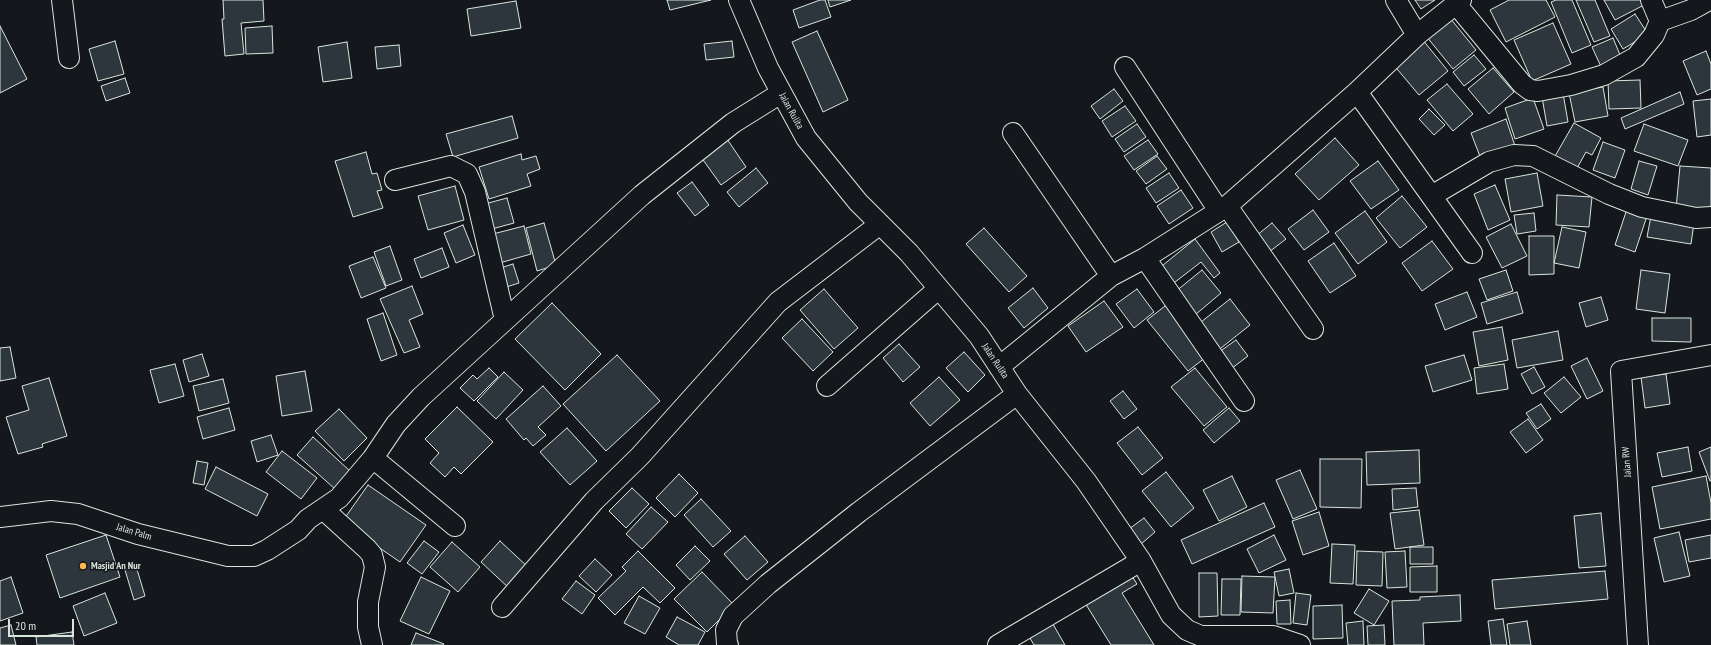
<!DOCTYPE html>
<style>
body{margin:0}
#map{position:relative;width:1711px;height:645px;overflow:hidden;background:#14181c;font-family:"PT Sans Narrow",sans-serif}
canvas{display:block}
.scale{position:absolute;left:8px;top:619px;width:66px;height:18px;box-sizing:border-box;border:2px solid #d8e6dc;border-top:0;padding-left:5px;font-size:12px;line-height:14px;white-space:nowrap;color:#d8e6dc;-webkit-text-stroke:3px #14181c;paint-order:stroke}
</style>
<div id="map">
<canvas width="1711" height="645"></canvas>
<div class="scale">20 m</div>
</div>
<script>
const c = document.querySelector('canvas').getContext('2d');
c.lineJoin = 'round';
function paint(path, color) {
  c.fillStyle = color;
  c.fill(path, 'evenodd');
}
function toPath(rows) {
  const path = new Path2D();
  for (const r of rows) {
    path.moveTo(r[0], r[1]);
    for (let i = 2; i < r.length; i += 2) path.lineTo(r[i], r[i + 1]);
  }
  return path;
}
function trace(path, color, width, dash) {
  c.strokeStyle = color;
  c.lineWidth = width;
  c.lineCap = dash ? 'butt' : 'round';
  c.setLineDash(dash || []);
  c.stroke(path);
}
function drawText(font, color, halo, rows, align = 'center') {
  c.font = font + ' "PT Sans Narrow",sans-serif';
  c.lineWidth = 3;
  c.setLineDash([]);
  c.textBaseline = 'middle';
  c.strokeStyle = halo;
  c.fillStyle = color;
  for (const [text, x, y, turn = 0] of rows) {
    c.save();
    c.translate(x, y);
    c.rotate((+turn || 0) * Math.PI / 180);
    c.textAlign = isNaN(turn) ? turn : align;
    if (halo) c.strokeText(text, 0, 0);
    c.fillText(text, 0, 0);
    c.restore();
  }
}
const building = toPath([
 [223,0,263,0,264,21,241,23,244,54,225,56,222,19,224,19,223,0],
 [667,0,711,0,670,10,667,0],
 [820,0,825,0,831,17,799,28,793,10,820,0],
 [828,0,851,0,830,7,828,0],
 [1415,0,1435,0,1421,9,1415,0],
 [1509,0,1546,0,1555,17,1506,42,1490,10,1509,0],
 [1556,0,1572,0,1591,45,1572,53,1551,2,1556,0],
 [1576,0,1595,0,1610,36,1594,42,1576,0],
 [1604,0,1641,0,1644,5,1615,20,1604,0],
 [516,1,521,28,471,36,467,9,516,1],
 [1635,14,1648,34,1623,49,1611,29,1635,14],
 [1450,18,1476,50,1453,69,1426,36,1450,18],
 [1553,23,1571,64,1532,81,1514,40,1553,23],
 [0,26,27,79,0,93,0,26],
 [272,26,273,53,246,54,245,28,272,26],
 [817,31,848,100,823,112,792,42,817,31],
 [1613,38,1623,62,1603,71,1592,47,1613,38],
 [1422,39,1448,71,1419,95,1392,63,1422,39],
 [115,41,124,74,98,81,89,49,115,41],
 [732,41,734,57,706,60,704,44,732,41],
 [347,42,352,78,323,82,318,47,347,42],
 [399,45,401,66,377,69,375,47,399,45],
 [1706,51,1711,64,1711,89,1697,95,1683,61,1706,51],
 [1474,55,1486,69,1464,86,1453,72,1474,55],
 [1493,68,1514,92,1489,114,1468,89,1493,68],
 [125,78,130,93,106,101,101,86,125,78],
 [1640,80,1641,108,1609,109,1608,81,1640,80],
 [1447,84,1473,114,1453,131,1427,100,1447,84],
 [1603,87,1608,116,1575,122,1569,93,1603,87],
 [1114,89,1123,101,1100,119,1091,106,1114,89],
 [1680,92,1684,104,1625,129,1621,118,1680,92],
 [1563,93,1568,122,1547,126,1542,97,1563,93],
 [1533,98,1544,129,1515,139,1505,108,1533,98],
 [1711,99,1711,135,1697,137,1693,101,1711,99],
 [1125,106,1136,121,1112,137,1102,121,1125,106],
 [1429,109,1445,125,1434,135,1419,119,1429,109],
 [512,116,518,138,453,157,446,134,512,116],
 [1506,119,1515,146,1481,159,1471,133,1506,119],
 [1574,123,1601,138,1592,155,1586,152,1576,170,1554,158,1574,123],
 [1137,124,1146,137,1124,152,1115,139,1137,124],
 [1644,124,1688,140,1678,166,1634,151,1644,124],
 [1335,138,1359,165,1319,200,1295,174,1335,138],
 [727,139,746,167,721,185,701,157,727,139],
 [1148,140,1158,154,1134,170,1124,156,1148,140],
 [1603,142,1625,150,1615,178,1593,170,1603,142],
 [366,152,372,174,377,173,382,190,377,191,383,208,353,217,335,161,366,152],
 [521,154,522,160,536,156,540,169,527,174,531,186,489,199,479,167,521,154],
 [1157,156,1167,169,1146,184,1136,171,1157,156],
 [1378,161,1399,190,1371,209,1350,181,1378,161],
 [1639,161,1657,166,1648,195,1631,189,1639,161],
 [1680,166,1711,168,1711,211,1676,209,1680,166],
 [756,168,768,183,739,207,727,192,756,168],
 [1169,173,1179,188,1156,203,1146,188,1169,173],
 [1537,173,1543,206,1511,212,1505,179,1537,173],
 [692,182,709,205,695,216,677,193,692,182],
 [1495,185,1510,220,1488,230,1474,194,1495,185],
 [455,186,464,220,428,230,418,196,455,186],
 [1181,190,1193,208,1169,224,1157,206,1181,190],
 [1557,195,1592,197,1589,227,1556,225,1557,195],
 [1402,196,1427,227,1400,248,1376,218,1402,196],
 [507,198,514,223,488,230,481,205,507,198],
 [1627,209,1647,216,1635,252,1615,245,1627,209],
 [1313,210,1329,232,1304,250,1288,229,1313,210],
 [1365,211,1387,242,1358,264,1335,233,1365,211],
 [1534,213,1536,231,1517,234,1514,215,1534,213],
 [1651,216,1694,223,1691,244,1647,237,1651,216],
 [1227,222,1239,242,1222,252,1211,232,1227,222],
 [544,223,556,265,537,271,526,228,544,223],
 [1272,223,1286,239,1269,252,1256,236,1272,223],
 [1511,224,1527,256,1502,268,1486,237,1511,224],
 [463,225,475,255,456,263,444,233,463,225],
 [524,226,531,254,496,264,489,235,524,226],
 [1562,227,1586,232,1579,268,1554,263,1562,227],
 [984,228,1027,276,1009,292,966,244,984,228],
 [1529,236,1554,236,1554,274,1529,275,1529,236],
 [1195,239,1220,273,1214,278,1201,262,1170,286,1157,270,1195,239],
 [1432,241,1453,269,1422,291,1402,263,1432,241],
 [1334,243,1356,276,1330,293,1308,261,1334,243],
 [390,246,402,280,386,286,374,252,390,246],
 [442,248,449,267,421,278,414,259,442,248],
 [373,257,386,288,361,298,349,266,373,257],
 [513,264,519,283,500,289,494,270,513,264],
 [1202,270,1221,293,1195,315,1175,292,1202,270],
 [1506,270,1513,291,1487,300,1479,279,1506,270],
 [1641,270,1670,274,1665,313,1636,309,1641,270],
 [412,286,423,314,409,320,420,347,404,353,380,299,412,286],
 [1033,288,1048,308,1024,328,1008,308,1033,288],
 [824,289,858,328,834,349,800,310,824,289],
 [1137,289,1154,312,1134,328,1116,304,1137,289],
 [1467,292,1477,317,1445,330,1435,304,1467,292],
 [1517,292,1523,313,1487,324,1481,303,1517,292],
 [1601,297,1608,320,1586,327,1579,303,1601,297],
 [1230,299,1250,325,1216,352,1196,326,1230,299],
 [1104,301,1123,327,1086,352,1068,326,1104,301],
 [552,303,601,354,565,390,515,339,552,303],
 [1169,303,1210,354,1188,371,1147,320,1169,303],
 [383,313,397,355,381,361,367,319,383,313],
 [1652,318,1691,318,1691,342,1652,341,1652,318],
 [802,319,833,352,813,371,782,338,802,319],
 [1502,327,1508,360,1479,366,1473,332,1502,327],
 [1558,331,1563,360,1517,368,1512,340,1558,331],
 [1236,340,1248,356,1227,372,1215,355,1236,340],
 [899,344,920,367,903,382,883,358,899,344],
 [10,347,16,378,0,381,0,348,10,347],
 [964,352,985,375,968,392,946,368,964,352],
 [202,354,209,376,189,382,183,360,202,354],
 [617,355,660,401,606,451,563,404,617,355],
 [1464,355,1472,380,1433,392,1425,366,1464,355],
 [1587,358,1603,391,1587,399,1571,366,1587,358],
 [175,364,184,396,159,403,150,370,175,364],
 [1504,364,1508,389,1477,394,1474,368,1504,364],
 [1534,367,1545,387,1532,394,1521,374,1534,367],
 [489,368,498,377,474,401,460,388,473,375,477,379,489,368],
 [1195,368,1227,407,1204,426,1171,387,1195,368],
 [305,371,312,411,282,416,276,376,305,371],
 [504,372,523,390,496,419,477,401,504,372],
 [1666,374,1670,404,1645,408,1641,377,1666,374],
 [939,377,960,400,930,426,910,403,939,377],
 [1564,377,1581,397,1561,413,1544,393,1564,377],
 [49,378,67,436,42,444,43,447,18,454,6,417,29,410,22,386,49,378],
 [223,379,229,403,199,411,193,386,223,379],
 [543,386,561,406,538,427,546,435,533,446,526,438,524,440,506,419,543,386],
 [1123,391,1137,409,1124,419,1110,401,1123,391],
 [1541,404,1551,419,1537,429,1526,413,1541,404],
 [457,407,493,442,461,474,454,467,445,477,430,463,439,453,425,439,457,407],
 [229,408,235,430,203,439,197,417,229,408],
 [1229,408,1240,421,1214,443,1203,430,1229,408],
 [339,409,367,438,344,461,315,431,339,409],
 [1528,419,1543,440,1526,453,1510,432,1528,419],
 [1138,427,1163,458,1142,475,1117,443,1138,427],
 [567,428,597,461,570,485,540,452,567,428],
 [271,435,278,455,257,462,251,441,271,435],
 [313,437,351,472,335,489,297,455,313,437],
 [1688,447,1692,471,1662,477,1657,453,1688,447],
 [1711,447,1711,481,1710,481,1699,452,1711,447],
 [1419,450,1420,483,1367,485,1366,452,1419,450],
 [282,451,317,478,301,499,266,472,282,451],
 [1320,459,1362,459,1361,508,1320,507,1320,459],
 [197,461,208,463,204,485,193,483,197,461],
 [216,467,268,494,257,516,205,489,216,467],
 [1300,470,1317,509,1293,519,1276,480,1300,470],
 [1166,472,1194,508,1171,527,1142,491,1166,472],
 [679,474,698,493,675,517,656,498,679,474],
 [1232,476,1247,507,1219,521,1203,490,1232,476],
 [1706,476,1711,503,1711,519,1660,529,1652,487,1706,476],
 [368,485,426,525,400,562,342,522,368,485],
 [632,488,649,504,626,528,609,511,632,488],
 [1416,488,1418,507,1393,510,1392,489,1416,488],
 [701,499,731,531,713,547,684,515,701,499],
 [1264,503,1275,527,1192,564,1181,540,1264,503],
 [651,507,668,522,642,549,626,534,651,507],
 [1419,510,1424,545,1395,549,1390,513,1419,510],
 [1319,512,1329,546,1303,555,1292,521,1319,512],
 [1601,513,1606,566,1579,568,1574,516,1601,513],
 [1144,518,1155,532,1141,544,1129,529,1144,518],
 [1679,532,1690,576,1664,582,1654,538,1679,532],
 [106,535,120,577,60,598,46,555,106,535],
 [1274,535,1286,560,1259,573,1247,549,1274,535],
 [1711,535,1711,558,1689,562,1685,540,1711,535],
 [745,536,768,562,747,580,724,554,745,536],
 [424,541,439,552,422,574,407,563,424,541],
 [500,541,530,569,511,590,481,562,500,541],
 [452,542,480,567,458,592,430,567,452,542],
 [1332,544,1355,545,1353,584,1330,583,1332,544],
 [695,546,710,561,690,580,676,565,695,546],
 [1410,547,1433,547,1433,564,1410,564,1410,547],
 [638,551,675,588,660,603,643,587,615,615,598,598,626,571,622,567,638,551],
 [1357,551,1383,552,1382,586,1356,585,1357,551],
 [1405,551,1407,587,1387,588,1385,552,1405,551],
 [595,559,612,575,596,592,579,576,595,559],
 [136,566,145,596,134,600,125,570,136,566],
 [1437,566,1437,592,1410,592,1410,567,1437,566],
 [1289,569,1294,593,1279,596,1274,572,1289,569],
 [1128,570,1137,584,1122,593,1154,645,1111,645,1082,598,1128,570],
 [1605,571,1608,599,1495,609,1492,580,1605,571],
 [702,572,734,605,707,632,674,599,702,572],
 [1199,573,1217,573,1218,616,1199,617,1199,573],
 [1242,576,1275,577,1273,613,1241,612,1242,576],
 [11,577,23,613,0,621,0,581,11,577],
 [421,577,450,591,429,634,400,621,421,577],
 [1222,579,1241,579,1240,615,1221,615,1222,579],
 [576,581,595,595,582,614,562,599,576,581],
 [1369,589,1389,601,1374,625,1354,613,1369,589],
 [105,593,117,623,84,636,73,606,105,593],
 [1296,593,1311,595,1307,625,1293,623,1296,593],
 [1460,595,1461,621,1423,623,1424,645,1394,645,1392,601,1420,600,1420,597,1460,595],
 [639,596,660,608,645,634,624,623,639,596],
 [1290,600,1291,624,1277,624,1276,601,1290,600],
 [1342,605,1343,638,1313,639,1313,606,1342,605],
 [677,617,705,632,698,645,679,645,666,637,677,617],
 [1050,619,1065,645,1034,645,1027,633,1050,619],
 [1503,619,1507,645,1491,645,1488,621,1503,619],
 [1363,621,1364,645,1348,645,1346,623,1363,621],
 [1527,621,1531,645,1510,645,1507,624,1527,621],
 [11,625,16,645,0,645,0,628,11,625],
 [1384,625,1385,645,1368,645,1367,626,1384,625],
 [72,632,74,645,37,645,36,637,72,632],
 [416,633,444,644,443,645,411,645,416,633]
]);
const street = toPath([
 [62,0,69,58],
 [739,0,768,68,806,138,858,202,909,253,979,336,1017,394,1086,481,1141,561,1171,615,1187,630,1201,636,1273,636,1300,645],
 [1396,0,1417,35],
 [1651,0,1660,21],
 [1456,4,1522,84,1530,90,1538,91,1571,85,1604,75,1636,57,1654,35,1660,21,1691,10,1709,0],
 [1125,67,1219,211],
 [1357,92,1472,253],
 [1013,133,1111,276],
 [395,180,451,166,467,174,475,192,505,320],
 [1433,195,1489,162,1514,155,1533,156,1609,194,1642,207,1696,218,1711,217],
 [1227,206,1313,329],
 [1145,258,1244,401],
 [999,367,1111,276,1145,258,1227,206,1357,92,1417,35,1461,0],
 [827,386,938,289],
 [373,458,455,526],
 [323,509,367,549,372,555,375,567,368,602,368,627,372,645],
 [0,517,51,511,78,514,138,534,228,556,254,556,267,550,298,530,308,519,339,498,373,458,396,424,421,397,642,195,733,123,781,93],
 [502,607,594,501,640,456,778,302,880,224],
 [728,645,727,644,726,630,733,616,768,584,859,512,1017,394],
 [998,645,1141,561],
 [1638,645,1621,371,1711,355]
]);
const markers = [
 [83,566,4,"#ffb74d"]
];
const streetNames = [
 ["Jalan Rulita",791,111,61],
 ["Jalan Rulita",995,361,56],
 ["Jalan RW",1627,462,-94],
 ["Jalan Palm",134,532,17]
];
const poiNames = [
 ["Masjid An Nur",91,566]
];
paint(building, '#2c363c');
trace(building, '#d8e6dc', 1);
trace(street, '#d8e6dc', 22);
trace(street, '#14181c', 20);
for (const [x, y, r, color] of markers) {
  const dot = new Path2D();
  dot.arc(x, y, r, 0, 2 * Math.PI);
  c.fillStyle = color;
  c.fill(dot);
  trace(dot, '#14181c', 1.5);
}
drawText('10px', '#d8e6dc', '#14181c', streetNames);
drawText('bold 10px', '#d8e6dc', '#14181c', poiNames, 'left');
</script>
